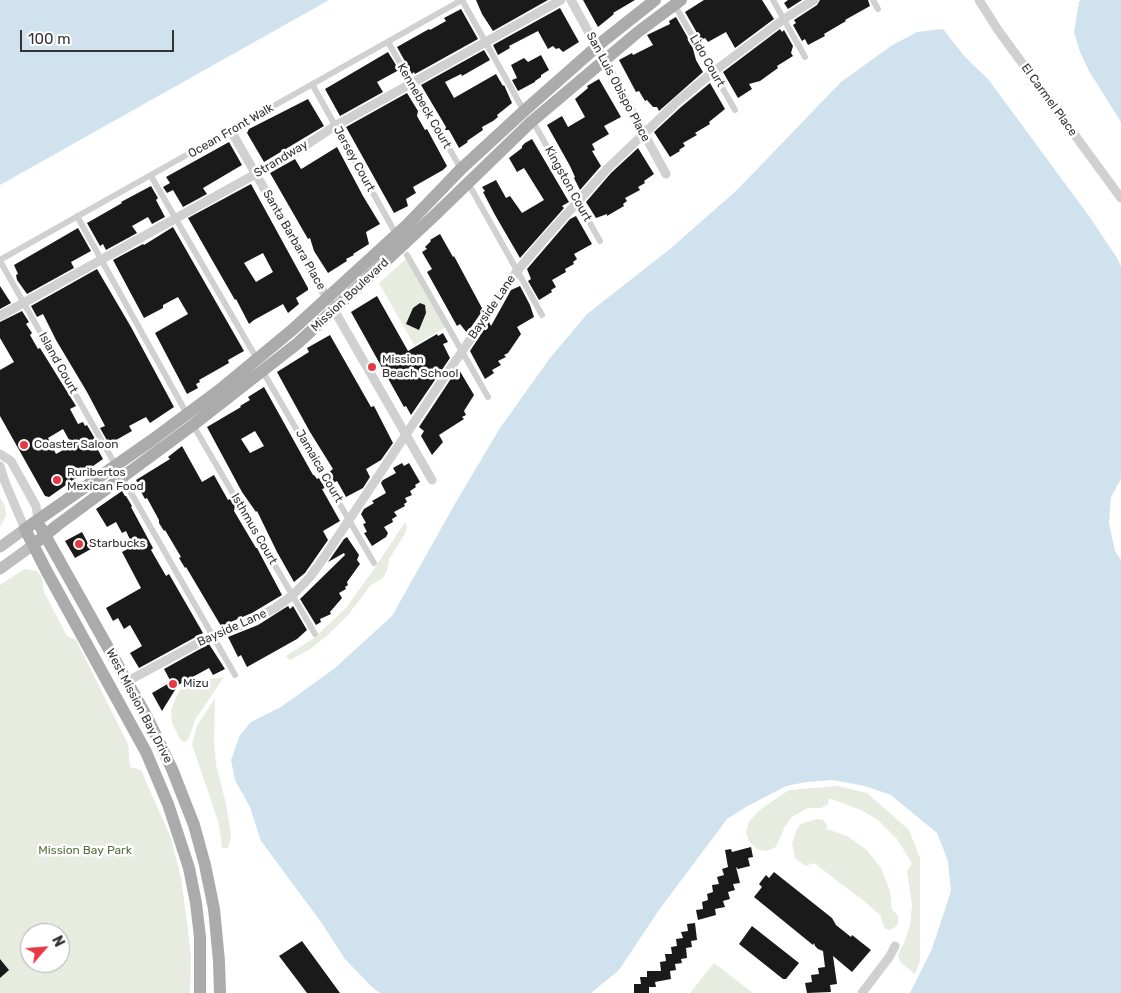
<!DOCTYPE html>
<style>
body{margin:0}
#map{position:relative;width:1121px;height:993px;overflow:hidden;background:#fff;font-family:Rubik,sans-serif}
canvas{display:block}
.north{position:absolute;left:20px;top:923px;width:50px;height:50px;box-sizing:border-box;background:#fff;border:1px solid #adadad;border-radius:50%;rotate:63deg;font-size:14px;font-weight:700;line-height:20px;text-align:center;color:#333}
.north::after{content:'';display:block;margin:auto;width:18px;height:22px;background:#e63946;clip-path:polygon(50% 0,100% 100%,50% 72%,0 100%)}
.scale{position:absolute;left:20px;top:30px;width:154px;height:22px;box-sizing:border-box;border:2px solid #333;border-top:0;padding-left:6px;font-size:15px;line-height:18px;white-space:nowrap;color:#333;-webkit-text-stroke:4px #fff;paint-order:stroke}
</style>
<div id="map">
<canvas width="1121" height="993"></canvas>
<div class="north">N</div>
<div class="scale">100 m</div>
</div>
<script>
const c = document.querySelector('canvas').getContext('2d');
c.lineJoin = 'round';
function paint(path, color) {
  c.fillStyle = color;
  c.fill(path, 'evenodd');
}
function toPath(rows) {
  const path = new Path2D();
  for (const r of rows) {
    path.moveTo(r[0], r[1]);
    for (let i = 2; i < r.length; i += 2) path.lineTo(r[i], r[i + 1]);
  }
  return path;
}
function trace(path, color, width, dash) {
  c.strokeStyle = color;
  c.lineWidth = width;
  c.lineCap = dash ? 'butt' : 'round';
  c.setLineDash(dash || []);
  c.stroke(path);
}
function drawText(font, color, halo, rows, align = 'center') {
  c.font = font + ' Rubik,sans-serif';
  c.lineWidth = 5;
  c.setLineDash([]);
  c.textBaseline = 'middle';
  c.strokeStyle = halo;
  c.fillStyle = color;
  for (const [text, x, y, turn = 0] of rows) {
    c.save();
    c.translate(x, y);
    c.rotate((+turn || 0) * Math.PI / 180);
    c.textAlign = isNaN(turn) ? turn : align;
    if (halo) c.strokeText(text, 0, 0);
    c.fillText(text, 0, 0);
    c.restore();
  }
}
const green = toPath([
 [407,258,446,327,414,345,379,283],
 [0,497,5,506,6,516,0,527],
 [405,522,407,527,405,534,389,559,388,567,384,577,370,586,348,615,330,633,309,650,290,660,286,656,314,638,346,608,374,569],
 [24,569,37,571,42,578,44,592,67,636,76,640,128,744,130,767,141,770,171,838,181,878,188,930,191,958,190,993,0,993,0,585],
 [30,933,60,933,60,963,30,963],
 [224,677,195,720,188,740,185,742,181,741,172,723,171,710,178,693,184,686,195,681],
 [215,698,214,741,216,765,226,804,231,836,228,848,222,848,219,824,192,744,197,726],
 [837,786,867,793,909,830,920,858,920,961,915,974,900,962,898,955,904,943,910,925,912,905,907,871,912,863,897,839,878,820,861,810,829,798,828,804,821,808,808,808,793,816,785,826,776,847,766,851,757,849,749,841,746,832,749,821,761,809,789,790],
 [817,819,823,820,827,825,827,829,847,836,867,850,881,868,890,891,892,909,898,916,898,924,894,928,889,930,885,929,880,915,864,901,814,863,805,866,795,858,792,844,796,831,801,824],
 [714,963,753,993,690,993]
]);
const water = toPath([
 [0,0,329,0,0,185],
 [1081,0,1121,0,1121,122,1089,71,1080,52,1074,32,1079,2],
 [943,29,965,57,988,79,1089,216,1117,258,1121,266,1121,479,1111,497,1109,523,1115,551,1121,560,1121,993,910,993,932,949,951,891,948,861,937,833,891,795,865,786,832,780,806,782,786,786,746,807,727,819,659,910,619,970,591,993,380,993,373,988,345,959,321,922,261,841,250,807,235,780,231,760,240,735,251,722,281,707,335,668,392,616,456,502,500,428,550,358,587,314,670,249,737,190,841,82,891,46,917,32]
]);
const building = toPath([
 [476,0,548,0,493,31,482,14],
 [583,0,635,0,613,13,614,14,598,27],
 [704,0,762,0,774,19,735,48,726,32,708,42,705,38,701,40,685,12],
 [788,0,802,0,788,9,784,3],
 [820,0,868,0,870,6,845,20,846,21,824,34,825,36,808,45,805,39,802,41,793,25,796,23,794,20,817,5],
 [560,8,579,42,563,52,559,48,556,49,553,46,548,49,538,31,509,46,510,48,498,55,493,45],
 [461,9,478,39,415,74,414,72,412,74,397,47,429,29,430,30,446,21,444,18],
 [676,17,692,45,696,60,703,72,659,111,657,107,653,107,647,100,645,101,639,91,636,92,619,60,632,53,633,55,653,45,647,35,670,24,669,21],
 [780,29,782,32,784,30,793,46,791,53,793,56,777,66,778,68,760,81,749,84,752,89,738,98,723,72],
 [484,50,490,60,462,76,461,74,445,82,454,98,496,74,503,86,504,85,512,103,497,115,498,117,493,121,482,127,483,130,467,141,468,142,459,148,449,130,445,130,446,127,421,85],
 [388,52,399,70,377,82,383,92,340,116,325,89],
 [541,55,549,70,541,75,541,77,535,81,535,82,518,91,512,80,517,78,511,65,524,58,528,62],
 [599,79,621,117,604,126,609,134,592,144,595,150,592,151,601,166,580,190,574,178,575,177,570,166,547,125,562,116,568,127,585,117,575,99,588,88,587,86],
 [710,83,725,109,709,122,710,124,695,133,697,135,683,143,685,146,679,150,680,151,670,157,654,132,681,107],
 [407,93,418,111,417,116,425,130,427,129,447,166,443,170,413,187,416,193,406,199,408,206,394,213,346,127],
 [308,99,324,126,264,162,247,133,249,129],
 [532,139,569,202,562,206,564,208,520,258,495,215,483,192,485,191,482,187,496,180,506,198,510,196,522,213,544,200,524,168,517,172,509,158,522,148,522,146,525,143],
 [229,142,242,165,203,188,207,194,183,207,173,190,167,193,163,187,170,183,166,177],
 [337,147,363,196,380,224,366,232,369,244,353,254,354,255,346,259,347,261,328,273,314,251,310,238,308,239,270,173,295,159,301,169,303,168],
 [638,148,654,174,644,181,645,183,638,187,640,190,625,198,627,201,623,204,624,206,607,216,607,214,596,218,586,202,611,173],
 [251,184,308,288,308,290,296,298,299,304,288,313,283,304,254,320,249,324,236,299,235,300,188,218],
 [263,253,273,272,256,282,244,263],
 [151,186,158,198,156,200,165,217,152,224,148,217,132,226,137,233,106,250,103,244,100,246,87,223,122,203,121,202],
 [576,216,592,244,574,254,577,259,573,262,574,264,565,269,566,272,552,280,556,287,551,290,552,292,539,300,528,281,531,279,527,269,570,219],
 [173,227,244,351,228,360,229,363,199,380,200,382,196,384,198,388,187,394,155,333,188,314,178,297,163,305,163,308,144,318,113,260,143,244,144,245],
 [78,228,91,251,71,262,74,268,27,294,17,280,16,275,18,274,14,265],
 [440,234,453,257,454,256,483,310,467,333,460,324,457,326,427,272,432,269,422,252,427,249,425,247,431,241,430,240],
 [97,269,131,327,174,407,150,423,146,417,129,426,132,431,109,444,100,428,105,426,87,392,56,340,43,314,37,317,31,306],
 [0,286,11,303,0,309],
 [520,286,530,305,534,317,517,327,521,334,508,353,504,355,506,357,498,361,501,365,492,370,494,373,485,379,470,351,489,322,491,326,511,290],
 [377,296,408,351,437,334,438,336,443,333,448,342,443,344,450,358,411,415,406,406,404,407,351,312],
 [420,303,425,305,426,313,419,330,406,324,413,308],
 [22,311,29,322,26,324,32,333,30,335,38,349,40,348,76,406,70,409,78,424,83,422,85,426,87,425,101,449,98,450,103,459,49,497,45,496,0,416,0,370,14,362,0,338,0,322],
 [63,429,72,445,56,454,48,438],
 [330,335,371,407,374,406,393,443,381,460,366,469,370,477,363,488,346,497,337,481,333,483,328,473,333,469,310,432,277,372,309,352,307,348],
 [458,368,474,395,464,411,466,415,462,417,464,419,439,435,443,442,432,455,421,436,424,431,419,427],
 [264,387,313,475,314,475,317,479,319,478,325,488,322,489,340,521,323,531,328,540,305,573,294,582,277,552,257,511,256,512,242,492,207,427,241,407,240,406,250,400,248,397],
 [255,431,264,446,250,453,241,439],
 [182,446,202,482,214,475,228,500,230,499,235,506,234,511,256,548,257,548,282,595,252,613,221,626,186,567,185,568,179,558,181,557,165,530,164,531,159,523,159,520,147,498,145,499,139,488,140,487,136,480,170,459,168,457],
 [402,463,404,466,409,463,420,482,415,485,416,487,410,491,412,495,405,498,407,502,404,504,405,506,394,512,397,516,392,519,393,522,384,527,388,533,386,537,372,546,364,533,367,532,363,524,366,523,361,514,364,509,374,503,372,501,386,493,381,483,383,480,396,473,393,468],
 [122,491,125,496,126,496,132,506,131,507,153,548,151,550,166,576,169,574,203,633,139,668,130,653,142,646,130,625,124,629,118,618,113,621,106,608,141,588,122,552,133,546,126,531,122,533,116,522,107,527,96,509],
 [82,532,91,549,75,558,65,541],
 [347,537,359,555,357,560,360,564,347,582,348,585,345,587,346,589,339,593,342,598,330,612,331,614,320,619,321,622,316,625,300,599,345,555,344,553,328,562,344,539],
 [288,606,290,609,293,606,307,630,297,639,247,667,241,655,238,657,228,637,258,625],
 [209,644,225,669,213,675,209,668,178,685,162,711,152,693,171,682,164,669],
 [751,847,753,857,748,858,750,866,738,869,736,867,740,883,733,884,735,890,728,892,730,899,723,901,725,907,715,909,716,915,698,920,696,910,703,909,702,902,708,900,707,894,713,892,712,885,719,884,717,877,724,875,722,869,728,867,725,850,731,849,732,852],
 [774,872,832,918,836,925,851,937,852,935,871,950,852,972,833,956,837,984,830,985,831,992,807,993,805,983,812,982,811,975,819,974,818,968,825,967,823,951,818,949,815,946,814,943,813,945,754,897,762,887,759,884,766,875,769,878],
 [695,923,697,940,691,941,692,947,686,948,687,958,681,959,682,963,675,964,676,970,670,971,671,979,655,982,656,987,649,987,649,993,634,993,634,984,641,984,640,977,647,977,647,971,661,971,660,962,666,961,665,954,672,954,671,947,677,946,676,939,683,938,681,932,688,931,687,924],
 [752,926,799,963,786,979,783,979,739,944],
 [302,941,340,993,307,993,279,956],
 [0,959,9,970,0,978]
]);
const pedestrian = toPath([
 [462,0,524,111],
 [773,0,805,57],
 [873,0,878,9],
 [678,11,735,110],
 [388,42,461,169],
 [312,84,396,234],
 [536,127,600,241],
 [151,176,257,359],
 [472,190,542,315],
 [77,216,187,414],
 [407,255,488,397],
 [0,260,462,0],
 [0,261,116,466],
 [262,370,374,563],
 [193,425,315,634],
 [122,477,235,675]
]);
const minor = toPath([
 [571,0,666,174],
 [979,0,998,30,1121,198],
 [231,131,432,480],
 [0,316,297,151,335,126,561,0],
 [0,454,11,461,36,506,38,520],
 [0,466,5,482,25,529],
 [128,681,213,635,235,628,255,619,275,608,293,595,310,577,323,559,435,391,517,271,546,237,607,169,677,102,713,72,784,19,814,0],
 [862,993,890,956,895,946]
]);
const secondary = toPath([
 [0,547,25,529],
 [0,569,33,545]
]);
const primary = toPath([
 [41,528,148,719,172,769,194,825,205,865,214,909,219,961,220,993],
 [33,545,59,524,193,425,298,343,436,214,531,122,638,32,681,0],
 [200,993,200,937,196,903,189,868,168,804,146,752,47,572,25,529,152,440,222,388,291,331,407,225,461,169,524,111,602,42,655,0]
]);
const markers = [
 [372,367,5,"#e63946"],
 [24,445,5,"#e63946"],
 [57,480,5,"#e63946"],
 [79,544,5,"#e63946"],
 [173,684,5,"#e63946"]
];
const streetNames = [
 ["Lido Court",707,61,60],
 ["San Luis Obispo Place",618,87,62],
 ["El Carmel Place",1049,100,54],
 ["Kennebeck Court",424,106,60],
 ["Ocean Front Walk",231,131,-30],
 ["Strandway",281,159,-31],
 ["Jersey Court",354,159,61],
 ["Kingston Court",568,184,61],
 ["Santa Barbara Place",294,240,60],
 ["Mission Boulevard",350,295,-43],
 ["Bayside Lane",492,307,-56],
 ["Island Court",58,363,61],
 ["Jamaica Court",319,466,60],
 ["Isthmus Court",254,529,60],
 ["Bayside Lane",232,628,-24],
 ["West Mission Bay Drive",139,706,62]
];
const poiNames = [
 ["Mission",382,360],
 ["Beach School",382,374],
 ["Coaster Saloon",34,445],
 ["Ruribertos",67,473],
 ["Mexican Food",67,487],
 ["Starbucks",89,544],
 ["Mizu",183,684]
];
const parkNames = [
 ["Mission Bay Park",85,851]
];
paint(green, '#e6ecdf');
paint(water, '#cfe2ee');
paint(building, '#1a1a1a');
trace(pedestrian, '#d0d0d0', 6);
trace(minor, '#d0d0d0', 9);
trace(secondary, '#bdbdbd', 11);
trace(primary, '#ababab', 12);
for (const [x, y, r, color] of markers) {
  const dot = new Path2D();
  dot.arc(x, y, r, 0, 2 * Math.PI);
  c.fillStyle = color;
  c.fill(dot);
  trace(dot, '#fff', 2);
}
drawText('12px', '#333', '#fff', streetNames);
drawText('12px', '#333', '#fff', poiNames, 'left');
drawText('12px', '#56703f', '#fff', parkNames);
</script>
